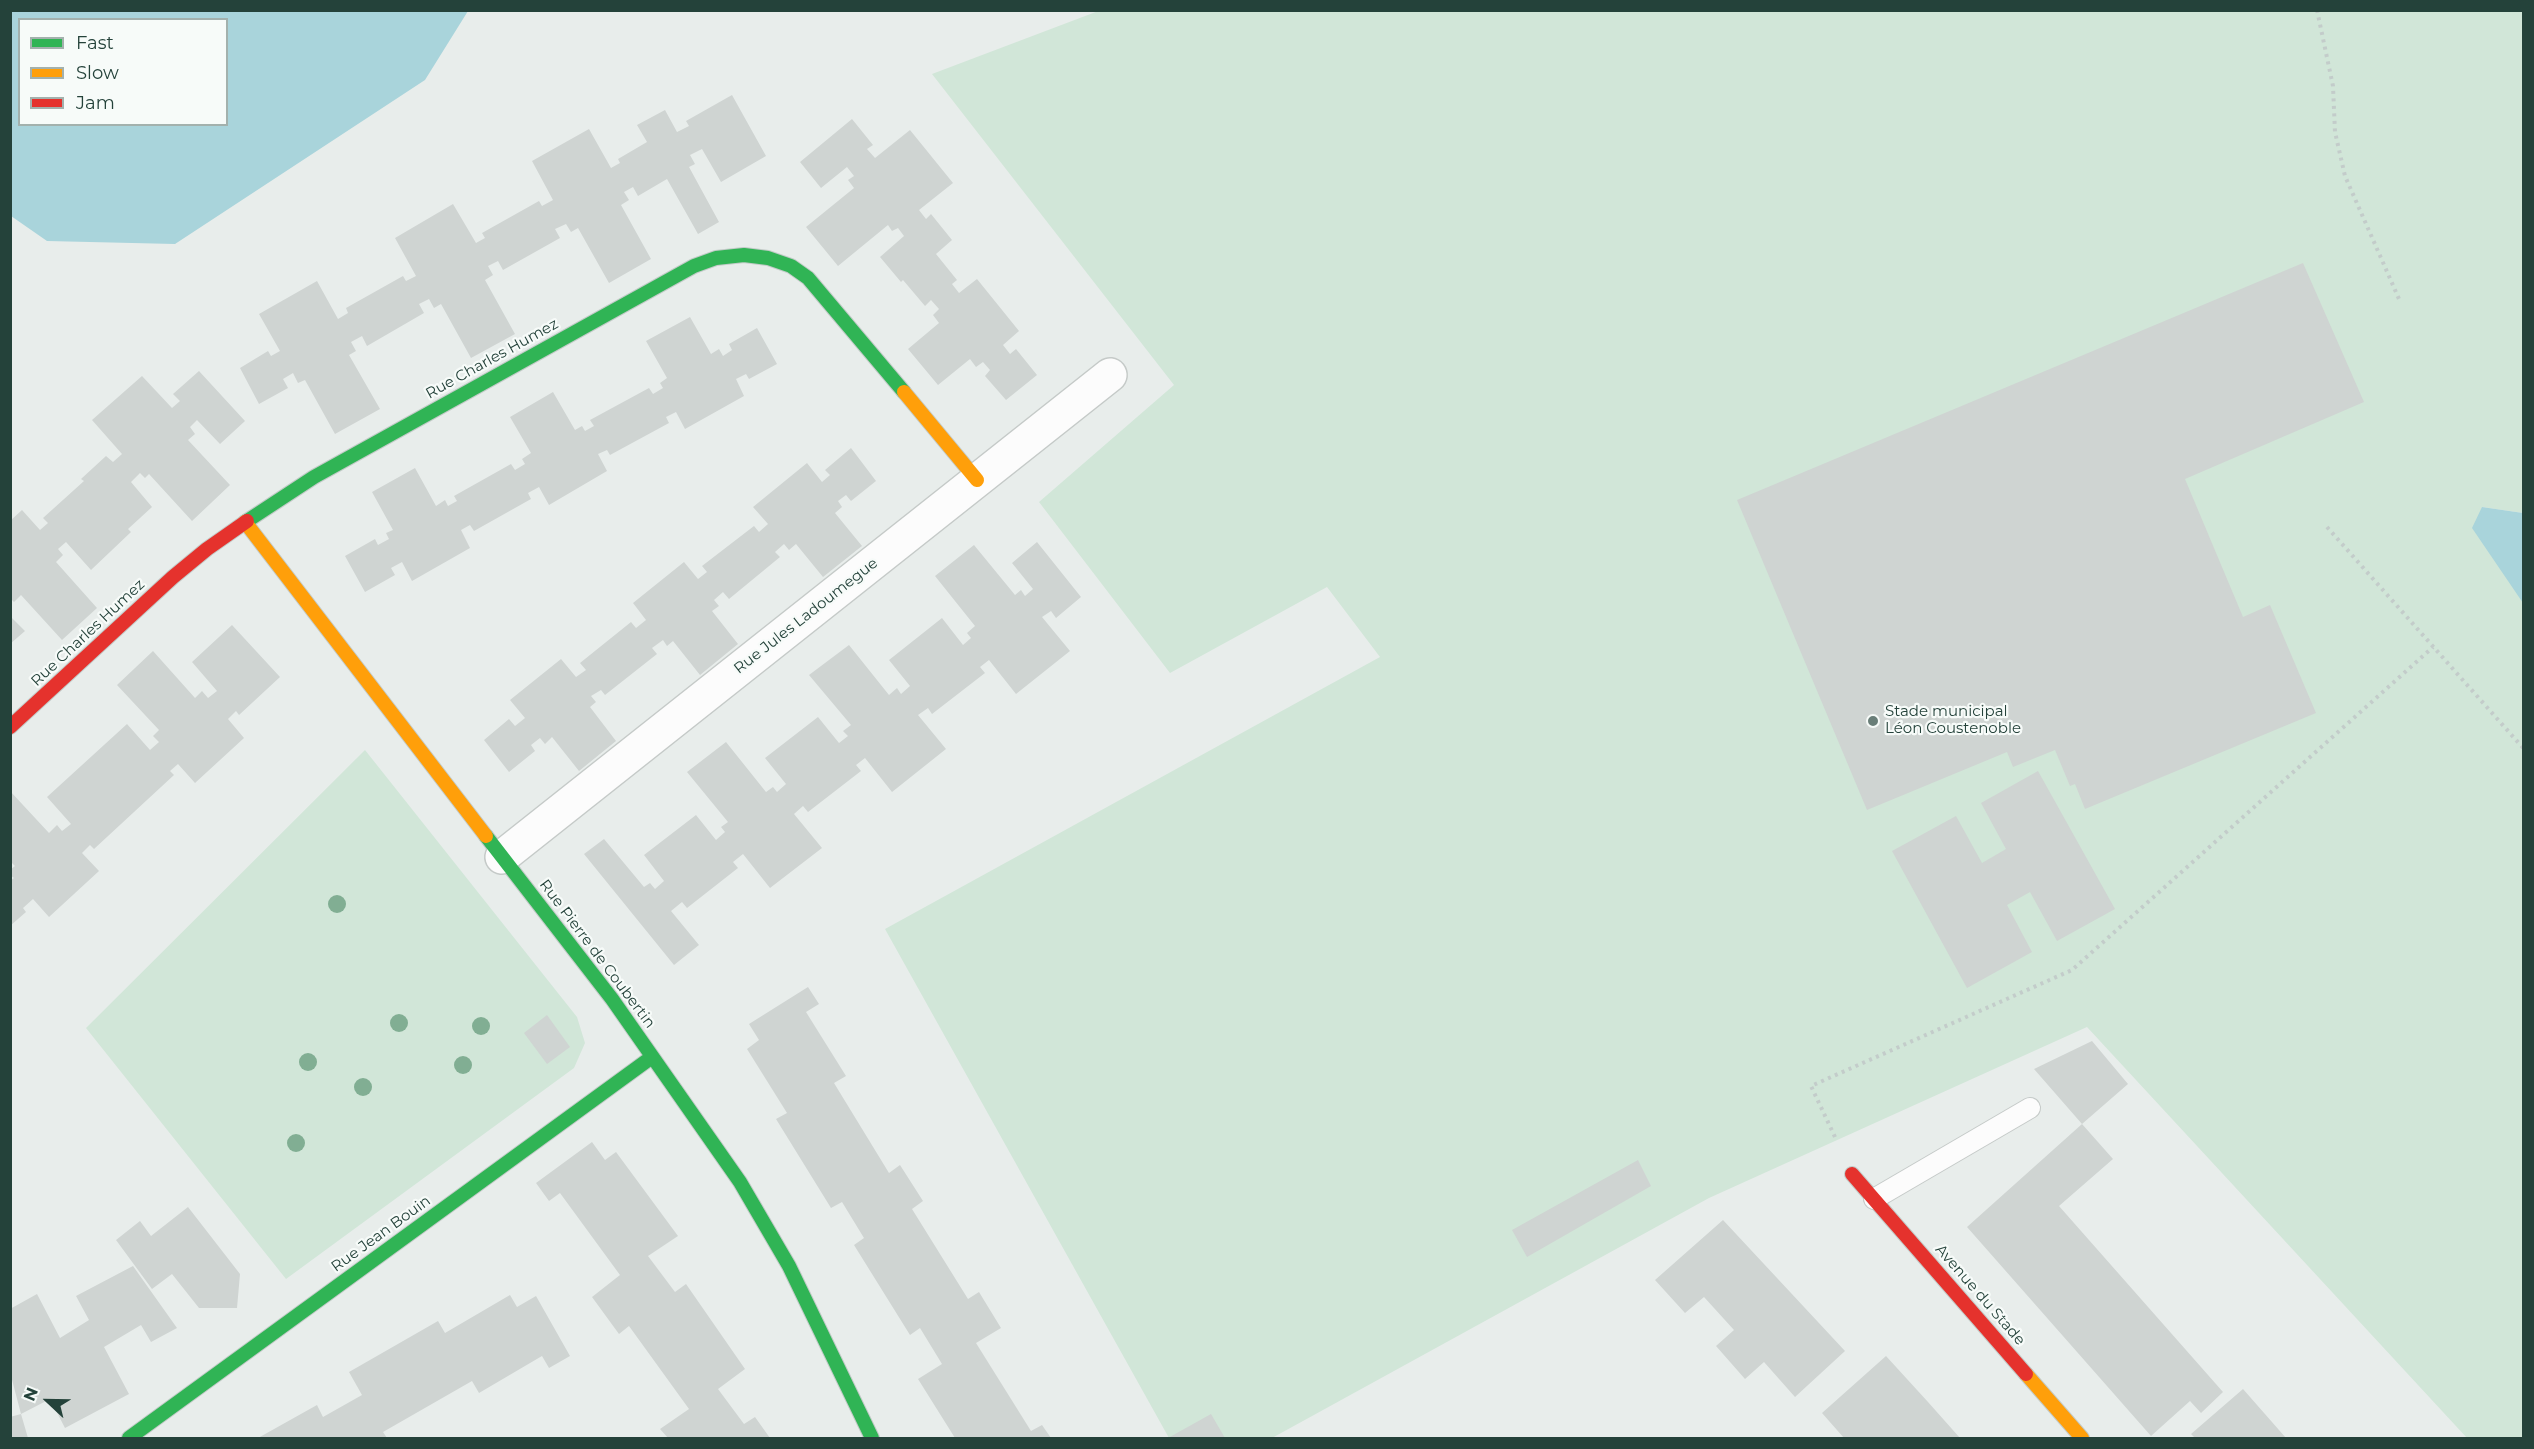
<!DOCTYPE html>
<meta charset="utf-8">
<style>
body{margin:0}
#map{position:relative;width:2534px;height:1449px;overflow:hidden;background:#e8edeb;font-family:Montserrat,sans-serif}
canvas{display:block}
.frame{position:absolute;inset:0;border:12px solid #24423a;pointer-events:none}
.legend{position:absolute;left:18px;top:18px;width:210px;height:108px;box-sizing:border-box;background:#f7fbf9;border:2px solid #a3b1ad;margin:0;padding:8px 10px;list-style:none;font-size:18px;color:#24423a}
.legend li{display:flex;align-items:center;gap:12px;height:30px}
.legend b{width:30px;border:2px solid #a3b1ad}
.north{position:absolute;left:18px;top:1371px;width:60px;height:60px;-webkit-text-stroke:4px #f7fbf9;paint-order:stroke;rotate:292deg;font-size:16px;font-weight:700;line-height:24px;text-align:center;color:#24423a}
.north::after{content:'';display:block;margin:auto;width:21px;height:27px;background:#24423a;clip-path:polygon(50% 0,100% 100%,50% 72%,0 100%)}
</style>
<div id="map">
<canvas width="2534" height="1449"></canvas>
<div class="frame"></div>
<ul class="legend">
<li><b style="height:8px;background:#30b455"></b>Fast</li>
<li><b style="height:8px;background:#ff9f0a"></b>Slow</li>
<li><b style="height:8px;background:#e5322d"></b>Jam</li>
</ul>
<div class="north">N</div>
</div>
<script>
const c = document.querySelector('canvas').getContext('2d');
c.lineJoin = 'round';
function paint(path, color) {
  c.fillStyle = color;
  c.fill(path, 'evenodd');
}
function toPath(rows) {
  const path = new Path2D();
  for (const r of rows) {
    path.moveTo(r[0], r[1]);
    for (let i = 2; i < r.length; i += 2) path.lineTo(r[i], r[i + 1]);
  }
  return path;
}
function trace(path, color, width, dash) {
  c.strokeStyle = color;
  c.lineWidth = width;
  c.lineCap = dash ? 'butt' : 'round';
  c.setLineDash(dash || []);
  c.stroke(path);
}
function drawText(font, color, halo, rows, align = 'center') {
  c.font = font + ' Montserrat,sans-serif';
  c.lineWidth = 4.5;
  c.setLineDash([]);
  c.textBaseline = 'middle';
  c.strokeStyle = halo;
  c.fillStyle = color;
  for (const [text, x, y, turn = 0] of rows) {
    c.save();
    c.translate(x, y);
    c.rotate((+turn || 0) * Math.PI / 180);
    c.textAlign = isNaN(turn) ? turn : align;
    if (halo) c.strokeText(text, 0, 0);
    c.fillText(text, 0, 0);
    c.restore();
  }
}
const green = toPath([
 [1101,10,2523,11,2523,513,2482,507,2523,603,2523,1438,2467,1438,2087,1027,1709,1198,1272,1438,1169,1438,885,929,1380,657,1327,587,1170,673,1039,502,1174,385,932,74],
 [365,750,577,1017,585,1043,574,1068,286,1279,86,1028]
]);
const water = toPath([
 [10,11,11,10,468,11,425,80,175,244,47,241,11,216],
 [20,20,226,20,226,124,20,124],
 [2482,507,2523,513,2523,603,2472,528]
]);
const building = toPath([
 [732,95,766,156,721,182,702,149,690,155,695,164,689,167,719,222,698,234,667,179,638,196,633,187,624,192,629,200,621,205,651,259,609,283,578,228,571,232,566,224,555,229,560,238,503,270,498,261,488,266,493,275,485,280,515,334,471,358,441,304,434,308,429,299,419,304,424,313,367,346,362,336,351,342,356,351,349,355,380,409,335,434,305,380,298,383,293,373,283,379,288,388,259,404,240,368,268,351,271,356,280,351,259,314,317,281,338,319,348,313,346,308,403,276,406,281,416,276,395,238,453,204,476,243,485,238,482,233,539,201,542,206,553,200,532,161,589,129,611,168,620,163,618,159,647,142,637,125,665,110,677,132,689,126,686,121],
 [852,119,873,145,867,149,875,158,910,130,953,183,919,210,926,219,931,214,952,240,936,254,957,280,952,284,959,293,977,279,1019,331,1003,345,1010,354,1016,349,1037,375,1006,400,985,376,990,370,983,362,976,367,970,359,938,385,908,349,939,323,933,315,939,309,931,300,925,306,903,280,901,282,880,257,904,236,898,228,892,231,888,225,838,266,806,227,854,188,848,180,854,176,847,167,821,188,800,162],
 [2303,263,2364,402,2185,479,2243,617,2270,605,2316,713,2085,809,2075,784,2070,786,2055,750,2013,767,2007,752,1867,810,1737,500],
 [690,317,711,354,719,349,723,356,732,350,729,344,757,328,777,364,749,379,746,374,736,379,744,396,685,429,676,412,666,417,669,423,610,455,607,450,598,454,607,471,549,505,539,487,528,493,531,499,474,531,470,525,461,530,470,548,412,581,402,562,391,568,395,575,365,592,345,556,375,539,378,545,389,539,386,533,393,530,372,492,415,468,436,506,445,500,448,506,457,501,454,496,511,464,515,470,525,464,522,459,531,453,510,417,553,392,575,430,582,426,585,431,594,426,590,420,649,388,653,394,663,388,660,383,667,378,646,341],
 [199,371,245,421,220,444,197,420,190,427,195,434,188,440,230,485,192,521,149,474,145,478,140,473,131,482,152,507,128,529,131,532,91,570,66,542,58,549,63,555,56,562,97,608,62,640,21,595,14,602,10,598,10,521,22,510,40,530,48,523,43,518,84,481,81,479,106,456,113,462,122,454,92,420,142,376,172,408,180,401,173,394],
 [851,448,876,481,851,501,846,495,838,501,842,507,835,513,862,546,823,577,796,544,789,550,784,544,775,552,780,557,729,599,723,592,714,600,719,606,712,611,738,644,700,675,673,641,667,646,663,640,652,648,657,654,605,695,601,690,591,696,596,702,590,707,616,741,579,771,552,737,545,744,540,738,531,745,535,751,509,772,484,740,509,719,515,726,525,718,510,700,561,659,576,677,586,670,580,663,631,622,636,628,646,620,633,603,684,562,698,579,707,572,702,566,754,526,759,532,768,524,753,507,807,463,822,482,830,475,825,470],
 [1037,542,1081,597,1056,618,1051,611,1042,617,1070,651,1016,694,989,660,980,667,985,673,932,714,928,708,918,715,946,749,892,792,865,758,856,765,861,771,808,812,803,806,794,814,822,848,770,888,743,854,733,862,738,868,687,908,682,902,671,911,699,945,674,965,584,854,604,839,644,887,650,883,655,889,664,881,644,855,696,815,716,840,725,832,721,827,728,822,687,772,726,742,766,792,773,787,777,792,786,784,765,758,818,717,839,743,848,736,843,731,851,725,809,675,849,645,889,695,897,688,901,694,910,686,889,660,942,618,963,645,971,638,967,633,975,626,935,576,974,545,1015,595,1021,590,1025,596,1033,589,1012,563],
 [10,616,25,631,10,644],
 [232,625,280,677,239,715,236,711,228,719,244,738,195,783,178,764,170,771,174,775,94,849,90,845,82,853,99,871,49,917,33,899,23,908,26,912,10,926,10,881,14,878,10,875,10,870,15,866,10,861,10,791,49,833,57,825,62,831,71,824,47,797,127,724,150,750,159,742,153,736,159,730,117,685,153,651,195,698,202,691,208,698,217,691,192,662],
 [2038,771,2115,909,2057,941,2030,892,2007,905,2032,952,1967,988,1892,851,1956,816,1982,863,2006,849,1981,803],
 [808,987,819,1004,806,1012,846,1076,834,1083,889,1173,900,1165,923,1201,912,1209,968,1299,979,1292,1001,1328,976,1343,1031,1431,1042,1425,1051,1438,955,1438,918,1379,942,1364,920,1328,910,1335,854,1245,864,1238,842,1202,831,1208,776,1119,787,1113,747,1049,759,1040,749,1024],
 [547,1015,570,1047,547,1064,524,1033],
 [2092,1041,2128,1084,2082,1124,2034,1069],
 [2082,1124,2113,1159,2059,1206,2223,1392,2201,1413,2190,1401,2151,1436,1967,1227],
 [592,1142,605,1160,616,1152,678,1236,648,1256,675,1292,686,1284,745,1369,718,1389,744,1424,755,1417,770,1438,668,1438,660,1429,689,1409,629,1326,619,1334,592,1297,620,1275,560,1193,549,1201,536,1183],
 [1638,1160,1651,1186,1527,1257,1512,1230],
 [188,1207,240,1274,237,1308,199,1308,172,1274,152,1289,116,1240,140,1221,151,1236],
 [1723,1220,1845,1351,1795,1397,1764,1362,1745,1379,1716,1346,1734,1330,1704,1297,1685,1313,1655,1280],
 [133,1266,177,1328,151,1342,141,1325,104,1347,129,1394,65,1428,50,1399,21,1414,10,1372,10,1309,37,1294,60,1338,89,1320,76,1296],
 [510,1295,517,1307,536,1296,570,1356,549,1368,542,1356,479,1393,472,1381,383,1432,387,1438,258,1438,317,1405,323,1417,362,1395,349,1372,438,1321,445,1333],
 [1886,1356,1928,1402,1960,1438,1844,1438,1822,1413],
 [2243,1389,2286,1438,2195,1438,2191,1434],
 [21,1414,28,1438,10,1438,10,1417],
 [1211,1414,1225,1438,1168,1438]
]);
const path = toPath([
 [2317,10,2333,86,2335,132,2345,176,2399,299],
 [2327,527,2524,749],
 [1835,1137,1811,1086,2072,970,2433,647]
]);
const lane = toPath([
 [1874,1199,2030,1108]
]);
const street = toPath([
 [502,857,1110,375]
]);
const fast = toPath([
 [247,521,314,477,694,266,716,258,744,255,768,258,791,266,808,278,904,392],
 [486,836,612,999,740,1182,789,1266,872,1438],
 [129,1438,652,1057]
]);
const slow = toPath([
 [904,392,977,480],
 [245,522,486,836],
 [2026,1374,2082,1438]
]);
const jam = toPath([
 [10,727,173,577,207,549,247,521],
 [1852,1174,2026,1374]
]);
const trees = [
 [337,904],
 [399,1023],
 [481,1026],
 [308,1062],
 [463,1065],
 [363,1087],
 [296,1143]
];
const markers = [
 [1873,721,6,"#697e78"]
];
const streetNames = [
 ["Rue Charles Humez",492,359,-29],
 ["Rue Jules Ladoumegue",806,616,-38],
 ["Rue Charles Humez",88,633,-43],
 ["Rue Pierre de Coubertin",597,954,53],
 ["Rue Jean Bouin",381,1234,-36],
 ["Avenue du Stade",1980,1295,49]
];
const poiNames = [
 ["Stade municipal",1885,712],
 ["Léon Coustenoble",1885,729]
];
paint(green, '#d1e6d8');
paint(water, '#a9d4db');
paint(building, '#cfd4d2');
trace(lane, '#c5cac8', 22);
trace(street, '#c5cac8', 36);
trace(fast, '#c3cbc8', 16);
trace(slow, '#c3cbc8', 16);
trace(jam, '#c3cbc8', 16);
trace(path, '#c3ccca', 4, [3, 4.5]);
trace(lane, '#fcfcfc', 20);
trace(street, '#fcfcfc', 33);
trace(fast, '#30b455', 14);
trace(slow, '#ff9f0a', 14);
trace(jam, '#e5322d', 14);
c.fillStyle = '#81ae93';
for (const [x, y] of trees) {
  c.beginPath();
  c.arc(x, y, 9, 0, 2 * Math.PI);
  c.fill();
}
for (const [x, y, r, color] of markers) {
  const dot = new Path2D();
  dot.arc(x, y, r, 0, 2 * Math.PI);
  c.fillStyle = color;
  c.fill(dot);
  trace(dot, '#f7fbf9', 2);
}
drawText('15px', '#24423a', '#f7fbf9', streetNames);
drawText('15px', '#24423a', '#f7fbf9', poiNames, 'left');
</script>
